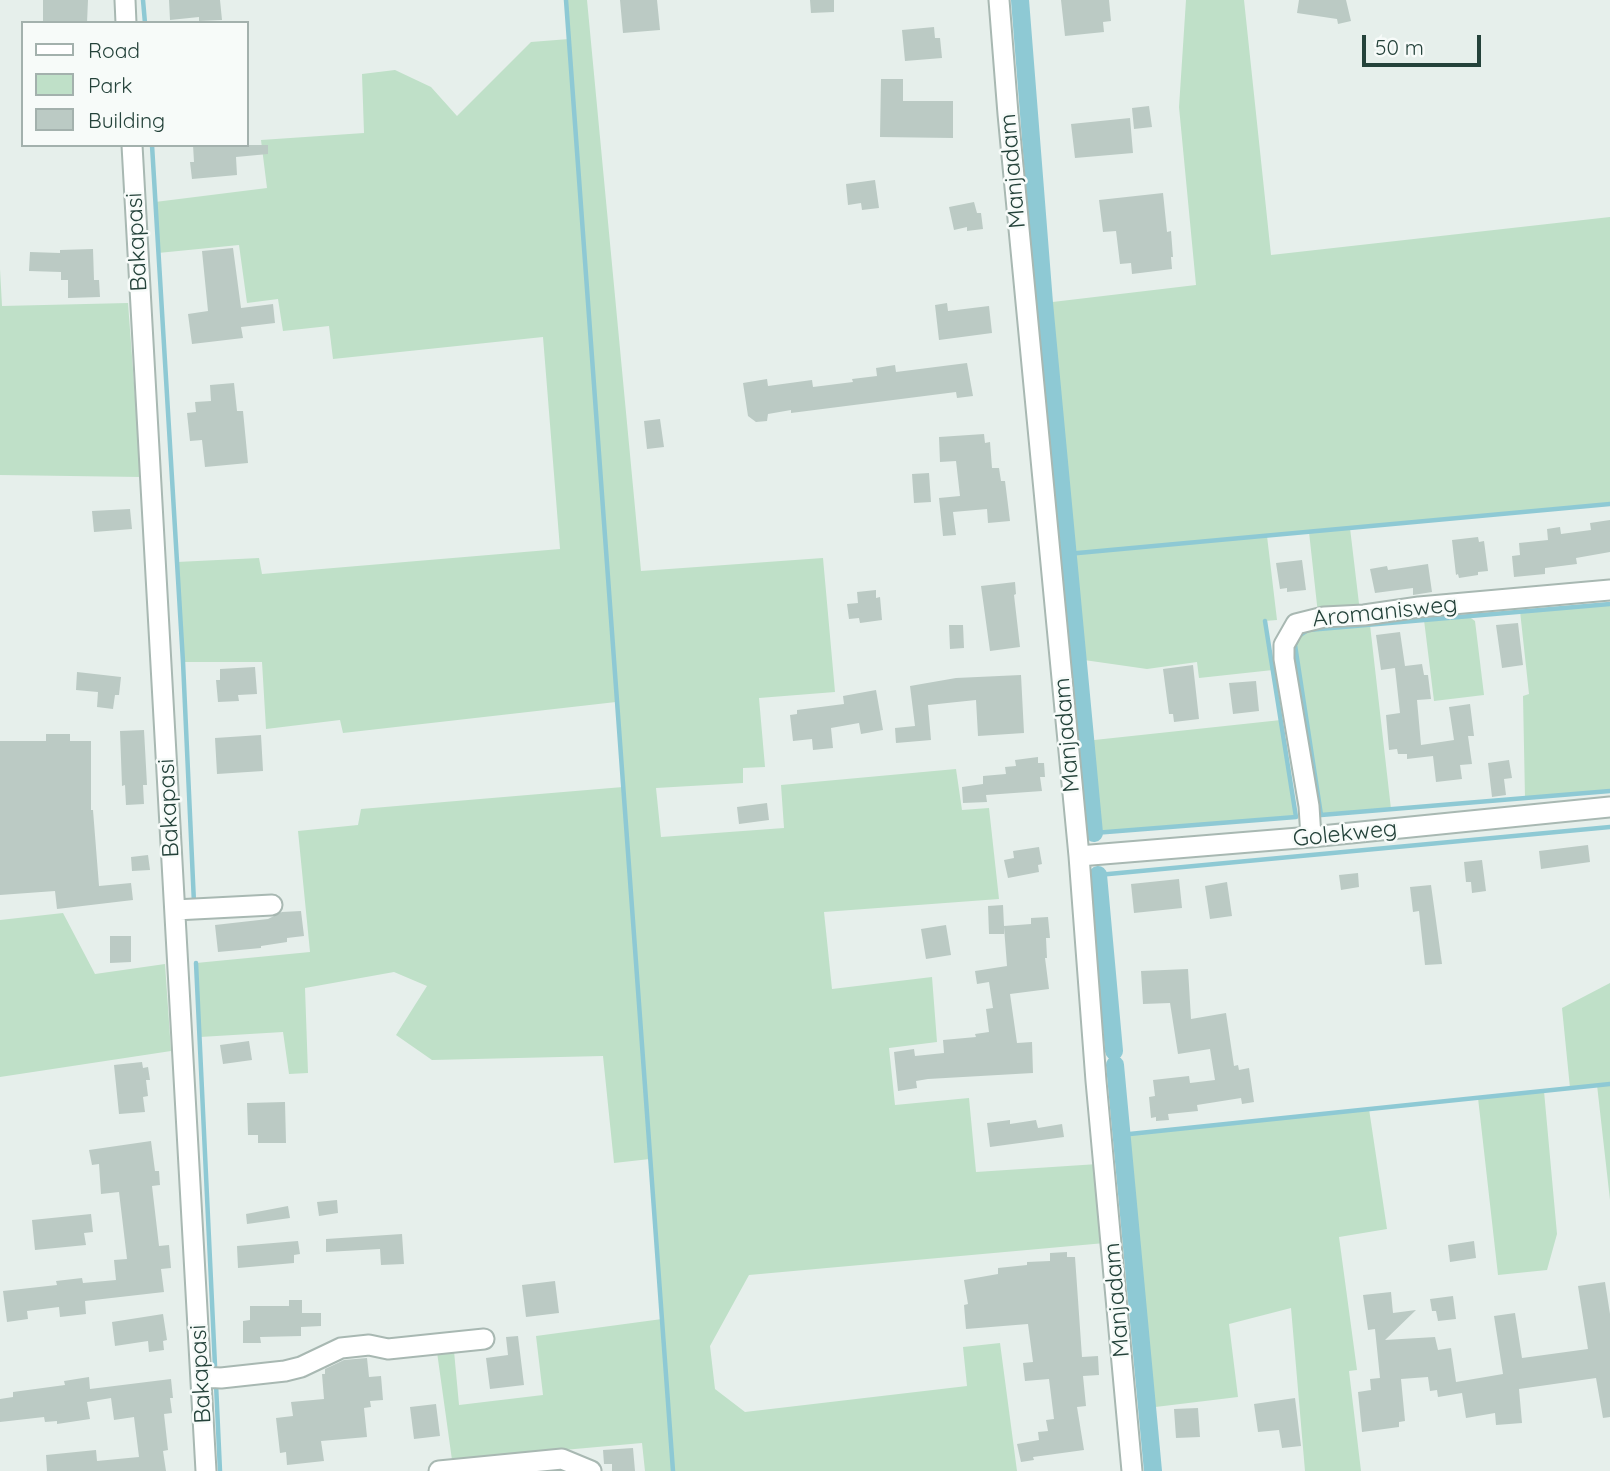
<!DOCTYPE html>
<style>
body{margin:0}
#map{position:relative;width:1610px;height:1471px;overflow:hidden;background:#e6efeb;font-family:Quicksand,sans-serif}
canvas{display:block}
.legend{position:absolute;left:21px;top:21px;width:228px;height:126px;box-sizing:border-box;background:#f7fbf9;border:2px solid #a3b1ad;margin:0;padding:9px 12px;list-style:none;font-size:21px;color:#24423a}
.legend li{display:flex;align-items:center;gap:14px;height:35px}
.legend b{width:35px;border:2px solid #a3b1ad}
.scale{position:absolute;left:1362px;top:35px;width:119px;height:32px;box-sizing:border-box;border:4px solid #24423a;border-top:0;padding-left:9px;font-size:21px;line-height:24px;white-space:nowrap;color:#24423a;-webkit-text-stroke:5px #f7fbf9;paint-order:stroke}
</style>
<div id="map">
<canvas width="1610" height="1471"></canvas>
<ul class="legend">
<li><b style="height:9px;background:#fff"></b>Road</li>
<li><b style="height:19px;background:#bfe0c8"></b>Park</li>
<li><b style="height:19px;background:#bbcac4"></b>Building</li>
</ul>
<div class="scale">50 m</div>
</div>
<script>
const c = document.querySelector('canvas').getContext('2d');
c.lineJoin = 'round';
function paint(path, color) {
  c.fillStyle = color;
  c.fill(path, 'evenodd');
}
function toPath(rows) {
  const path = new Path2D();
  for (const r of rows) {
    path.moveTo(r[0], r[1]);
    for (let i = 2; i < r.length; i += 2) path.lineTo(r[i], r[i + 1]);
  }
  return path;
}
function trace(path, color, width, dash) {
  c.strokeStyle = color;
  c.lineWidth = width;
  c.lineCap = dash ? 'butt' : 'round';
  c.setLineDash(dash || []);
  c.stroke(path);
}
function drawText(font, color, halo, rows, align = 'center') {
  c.font = font + ' Quicksand,sans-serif';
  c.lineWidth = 5;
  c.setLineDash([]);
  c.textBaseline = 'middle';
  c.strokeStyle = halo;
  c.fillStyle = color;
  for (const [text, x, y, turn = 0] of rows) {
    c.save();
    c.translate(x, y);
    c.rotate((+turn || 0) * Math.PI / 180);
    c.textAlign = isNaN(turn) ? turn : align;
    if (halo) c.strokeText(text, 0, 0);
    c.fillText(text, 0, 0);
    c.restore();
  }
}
const green = toPath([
 [566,0,587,0,641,571,823,558,835,692,759,698,765,767,743,768,743,783,656,788,661,837,784,828,781,785,956,769,962,810,989,808,999,899,824,912,832,989,932,977,937,1042,889,1048,895,1105,969,1098,976,1172,1098,1164,1105,1243,749,1275,710,1346,715,1389,745,1412,967,1386,963,1347,1000,1343,1017,1471,645,1471,642,1443,452,1460,437,1352,454,1351,459,1405,543,1395,536,1336,662,1319,650,1159,614,1163,603,1056,432,1060,396,1035,427,986,394,972,305,988,308,1073,289,1074,283,1032,200,1037,196,963,310,952,298,831,358,825,361,809,623,787,616,702,343,733,340,720,266,729,262,662,183,662,177,562,259,558,262,574,560,549,543,337,333,359,329,326,283,331,278,299,247,303,239,245,158,253,155,202,267,188,261,140,364,133,362,74,395,70,431,87,457,116,531,42,569,39],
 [1186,0,1244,0,1271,255,1610,217,1610,504,1350,528,1360,612,1318,614,1309,532,1267,536,1277,620,1265,621,1273,670,1199,678,1197,662,1147,669,1077,659,1044,303,1196,285,1179,107],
 [0,269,2,306,128,303,141,477,0,475],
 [1610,604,1610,791,1525,798,1523,696,1529,694,1520,611],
 [1468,616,1475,621,1484,695,1434,701,1424,620],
 [1370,625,1391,809,1321,815,1295,645,1299,636,1308,630],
 [1281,720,1296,817,1094,833,1085,741],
 [63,913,95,974,165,964,171,1051,0,1077,0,920],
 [1610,983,1610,1200,1597,1085,1570,1088,1562,1008],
 [1544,1091,1557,1234,1547,1270,1498,1275,1478,1098],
 [1369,1109,1387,1229,1339,1237,1357,1370,1349,1371,1361,1471,1305,1471,1291,1308,1229,1324,1238,1397,1147,1408,1120,1135]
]);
const stream = toPath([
 [143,0,145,23],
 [566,0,673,1471],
 [152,145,183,662,194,903],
 [1067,554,1610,504],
 [1610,604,1308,630,1299,636,1295,645,1321,815,1610,791],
 [1094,833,1296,817,1265,621],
 [1098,875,1610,827],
 [196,963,215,1366],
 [1120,1135,1610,1084],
 [216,1384,220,1471]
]);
const canal = toPath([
 [1020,0,1044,303,1094,833],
 [1098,875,1114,1051],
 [1115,1065,1153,1471]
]);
const building = toPath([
 [43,0,88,0,87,23,43,23],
 [169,0,220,0,222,20,199,21,199,17,170,20],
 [620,0,657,0,660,30,623,33],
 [810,0,834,0,834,12,811,13],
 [1061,0,1109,0,1111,21,1103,22,1104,32,1065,36],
 [1299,0,1346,0,1351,21,1338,24,1337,19,1297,13],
 [934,27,935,38,940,38,942,58,905,61,902,30],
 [881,79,903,79,903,101,953,101,953,138,880,137],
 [1149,106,1152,127,1134,129,1132,108],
 [1130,118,1133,153,1075,158,1071,124],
 [193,145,268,145,268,154,236,157,237,175,192,179,190,162,194,162],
 [875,180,879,208,862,210,861,203,848,205,846,184],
 [1163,193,1167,232,1171,231,1173,257,1171,257,1172,269,1132,274,1131,263,1120,264,1116,231,1103,232,1099,200],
 [974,202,977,213,981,213,983,229,967,231,967,227,954,230,949,207],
 [233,248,241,308,273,304,275,323,241,327,243,338,192,344,188,314,208,311,202,251],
 [93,249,94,280,99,280,100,297,68,298,68,280,61,280,61,272,29,271,30,252,60,253,60,250],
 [947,303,948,311,989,306,992,333,939,340,935,305],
 [967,363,973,396,957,398,956,392,791,413,791,410,768,414,767,421,756,422,748,416,743,383,767,379,768,386,812,380,813,387,853,382,852,379,877,376,876,368,895,365,896,372],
 [234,383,237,411,243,411,248,463,205,467,202,440,190,441,187,413,196,412,195,402,211,401,210,385],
 [660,419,664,447,647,449,644,421],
 [984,434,985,443,990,442,992,468,999,468,1001,481,1005,481,1010,521,988,523,987,509,953,512,956,535,943,536,939,498,960,496,956,461,940,462,939,437],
 [929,473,931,502,914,503,912,474],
 [130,509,132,529,94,532,92,511],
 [1610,520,1610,552,1576,558,1577,564,1545,568,1545,574,1514,577,1512,556,1520,555,1519,543,1548,540,1547,529,1560,527,1561,534,1591,530,1590,523],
 [1478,537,1479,542,1484,541,1488,571,1478,572,1478,575,1459,578,1458,574,1456,575,1452,540],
 [1302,560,1306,590,1287,592,1287,588,1280,589,1276,563],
 [1428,564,1432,592,1413,595,1413,588,1375,593,1370,569,1387,566,1388,570],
 [1015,582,1016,594,1014,595,1020,647,990,651,981,586],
 [876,590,876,598,880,597,882,620,860,623,859,618,849,619,847,604,858,603,857,592],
 [1518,623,1523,665,1502,668,1496,625],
 [949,625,963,625,964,648,950,649],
 [1400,632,1405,666,1422,664,1424,675,1428,675,1431,699,1417,700,1421,745,1454,740,1449,707,1470,704,1474,736,1468,736,1472,764,1460,765,1462,779,1436,782,1433,756,1407,759,1407,754,1398,754,1397,749,1389,750,1386,715,1400,713,1395,668,1381,670,1376,635],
 [1193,665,1199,719,1174,722,1173,714,1169,714,1163,669],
 [255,667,257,694,238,695,239,701,218,702,216,680,220,680,220,669],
 [77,672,121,677,119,695,115,695,113,709,97,707,98,692,76,690],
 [1021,675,1024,733,978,736,976,700,928,705,931,740,896,743,895,728,915,726,910,686,956,678],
 [1256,681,1259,711,1233,714,1229,683],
 [876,690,883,730,861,734,859,723,831,728,833,748,813,750,812,739,793,741,790,715,797,714,797,710,844,704,843,696],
 [144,730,147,785,143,785,144,804,126,805,125,785,122,786,120,731],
 [46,734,70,734,70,741,91,741,91,810,93,810,99,886,131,883,133,900,57,909,55,891,0,895,0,741,46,741],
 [261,735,263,771,217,774,215,738],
 [1038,757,1038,763,1044,763,1045,777,1040,777,1042,791,986,795,987,802,963,803,962,787,983,784,983,776,1006,774,1005,767,1016,766,1015,760],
 [1509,760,1512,778,1504,779,1506,795,1492,797,1488,763],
 [767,803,769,820,739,824,737,807],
 [1588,845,1590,862,1541,869,1539,851],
 [1039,847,1042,864,1038,865,1039,872,1008,878,1004,860,1014,858,1013,851],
 [148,855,150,870,132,871,131,857],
 [1482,860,1486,891,1472,893,1471,882,1466,882,1464,862],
 [1358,873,1359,887,1341,890,1339,875],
 [1179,879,1182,908,1134,913,1131,884],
 [1227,882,1232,916,1210,919,1205,886],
 [1431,885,1442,964,1425,965,1419,911,1413,912,1410,887],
 [1003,905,1004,926,1031,924,1031,918,1048,917,1050,938,1046,938,1047,958,1045,958,1049,989,1010,994,1017,1043,1032,1042,1033,1073,928,1079,916,1081,917,1088,898,1091,894,1052,914,1049,915,1056,944,1053,943,1040,976,1037,975,1034,989,1032,986,1009,993,1008,989,982,977,984,975,971,1007,966,1004,927,1004,934,989,934,988,906],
 [301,911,304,936,287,938,287,942,261,946,261,948,218,952,215,925,268,919,282,912],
 [946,925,951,955,926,959,921,929],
 [110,936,131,936,131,962,110,963],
 [1188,969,1191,1019,1226,1013,1234,1066,1238,1065,1239,1070,1249,1068,1254,1102,1242,1104,1241,1098,1197,1105,1198,1111,1168,1114,1169,1120,1156,1121,1156,1117,1151,1118,1149,1097,1155,1096,1153,1080,1189,1076,1190,1083,1215,1080,1210,1049,1178,1054,1170,1003,1143,1004,1141,971],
 [249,1041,252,1060,223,1064,220,1045],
 [142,1062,143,1068,148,1067,150,1080,146,1080,148,1096,143,1097,145,1112,119,1114,114,1065],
 [285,1102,286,1143,258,1143,258,1135,248,1135,247,1103],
 [1010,1120,1010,1124,1036,1120,1038,1128,1062,1124,1064,1137,990,1147,987,1123],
 [151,1141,155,1171,159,1171,160,1185,152,1186,159,1246,169,1245,171,1268,161,1269,164,1292,85,1301,86,1314,60,1317,59,1307,27,1311,28,1319,7,1322,3,1291,57,1285,56,1281,82,1278,83,1283,116,1280,114,1260,127,1259,119,1192,101,1194,99,1164,92,1165,89,1150],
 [337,1200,338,1213,319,1216,317,1202],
 [288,1206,290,1218,247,1224,246,1214],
 [91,1214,93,1232,84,1233,86,1245,35,1250,32,1220],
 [402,1234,404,1264,381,1265,380,1249,326,1252,326,1239],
 [298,1241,300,1254,294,1255,294,1263,238,1268,237,1246],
 [1474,1241,1476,1258,1450,1262,1448,1245],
 [1067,1252,1067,1257,1075,1257,1082,1357,1098,1356,1099,1375,1083,1376,1086,1406,1077,1407,1084,1450,1033,1457,1034,1460,1021,1462,1017,1444,1039,1440,1038,1432,1048,1431,1046,1420,1054,1419,1049,1379,1025,1381,1023,1363,1033,1362,1028,1324,966,1329,964,1305,968,1304,964,1280,998,1274,998,1268,1027,1265,1027,1262,1050,1261,1050,1253],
 [555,1281,559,1313,526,1317,522,1285],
 [1605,1282,1610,1314,1610,1417,1603,1418,1596,1378,1519,1389,1522,1423,1496,1425,1495,1413,1466,1418,1462,1393,1438,1397,1437,1390,1430,1391,1428,1377,1401,1379,1405,1421,1399,1422,1399,1427,1362,1432,1358,1392,1371,1390,1370,1379,1380,1378,1375,1329,1368,1330,1363,1295,1391,1292,1393,1313,1416,1310,1385,1340,1435,1337,1438,1350,1451,1348,1456,1382,1503,1374,1494,1316,1515,1313,1522,1358,1588,1349,1578,1286],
 [1453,1296,1456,1319,1438,1321,1436,1311,1432,1311,1430,1299],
 [289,1300,302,1300,302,1313,321,1313,321,1326,301,1327,301,1336,260,1337,261,1343,243,1343,243,1321,250,1320,250,1306,289,1306],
 [163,1314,167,1340,163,1341,164,1350,149,1352,148,1341,115,1346,112,1322],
 [518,1336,524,1385,490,1389,486,1358,508,1355,506,1337],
 [367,1358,369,1377,381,1376,383,1400,370,1401,371,1407,364,1408,367,1437,321,1441,324,1461,287,1465,286,1452,280,1453,276,1418,293,1416,291,1402,324,1399,322,1374,325,1374,325,1369,344,1360],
 [89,1377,90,1389,171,1379,173,1398,170,1398,172,1413,164,1414,168,1450,163,1451,166,1471,47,1471,46,1455,96,1450,97,1461,139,1457,134,1417,114,1420,111,1398,87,1402,90,1419,57,1424,57,1421,45,1422,44,1417,0,1422,0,1399,13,1397,13,1392,65,1385,64,1381],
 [1295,1398,1301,1446,1282,1448,1279,1430,1258,1432,1254,1404],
 [436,1404,440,1436,414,1439,410,1407],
 [1198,1408,1200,1437,1176,1438,1174,1409],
 [633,1448,635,1471,612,1471,612,1464,604,1464,603,1450]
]);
const minor = toPath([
 [125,0,126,23],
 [999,0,1008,114,1079,856,1096,1081,1132,1471],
 [132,145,206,1471],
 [1311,837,1309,806,1284,659,1284,645,1296,624,1324,617,1364,615,1419,607,1610,590],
 [1079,856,1311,837,1610,807],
 [175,910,272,905],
 [201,1377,221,1378,285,1371,301,1367,341,1348,369,1345,388,1349,484,1339],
 [439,1471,562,1459,591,1471]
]);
const streetNames = [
 ["Manjadam",1013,171,-95],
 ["Bakapasi",137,242,-93],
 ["Aromanisweg",1385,612,-6],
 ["Manjadam",1067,735,-95],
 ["Bakapasi",169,808,-93],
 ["Golekweg",1345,834,-6],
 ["Manjadam",1117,1300,-95],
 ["Bakapasi",201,1374,-93]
];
paint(green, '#bfe0c8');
trace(stream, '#8ec9d4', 4.5);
trace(canal, '#8ec9d4', 18);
paint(building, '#bbcac4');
trace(minor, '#a8b8b2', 23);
trace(minor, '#fff', 19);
drawText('23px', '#24423a', '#f7fbf9', streetNames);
</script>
